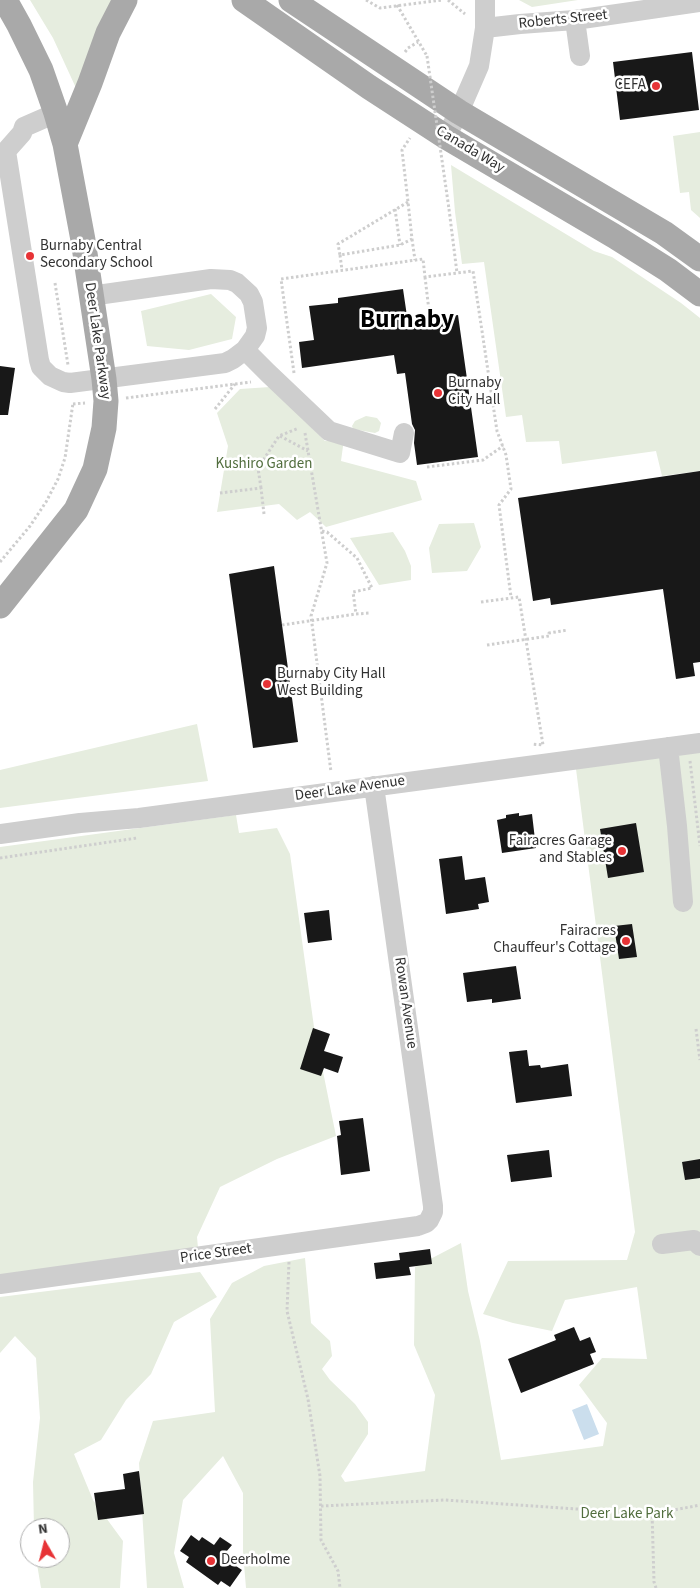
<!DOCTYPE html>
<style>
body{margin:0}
#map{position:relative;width:700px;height:1588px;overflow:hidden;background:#fff;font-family:"Source Sans 3",sans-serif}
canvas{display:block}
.north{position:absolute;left:20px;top:1518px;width:50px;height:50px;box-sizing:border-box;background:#fff;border:1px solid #adadad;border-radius:50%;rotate:352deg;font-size:14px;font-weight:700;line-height:20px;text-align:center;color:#313131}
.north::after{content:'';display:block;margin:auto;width:18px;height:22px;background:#e73336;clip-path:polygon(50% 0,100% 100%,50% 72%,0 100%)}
</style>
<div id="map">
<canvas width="700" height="1588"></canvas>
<div class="north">N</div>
</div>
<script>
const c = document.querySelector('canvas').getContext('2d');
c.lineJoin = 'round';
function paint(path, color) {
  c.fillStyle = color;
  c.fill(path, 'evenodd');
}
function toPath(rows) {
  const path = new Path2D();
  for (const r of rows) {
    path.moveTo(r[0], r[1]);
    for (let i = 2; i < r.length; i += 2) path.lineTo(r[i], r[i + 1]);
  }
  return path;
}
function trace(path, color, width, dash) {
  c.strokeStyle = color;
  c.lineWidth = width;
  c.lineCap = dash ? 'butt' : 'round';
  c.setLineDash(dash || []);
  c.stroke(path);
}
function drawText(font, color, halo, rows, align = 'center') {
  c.font = font + ' "Source Sans 3",sans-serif';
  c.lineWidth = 5;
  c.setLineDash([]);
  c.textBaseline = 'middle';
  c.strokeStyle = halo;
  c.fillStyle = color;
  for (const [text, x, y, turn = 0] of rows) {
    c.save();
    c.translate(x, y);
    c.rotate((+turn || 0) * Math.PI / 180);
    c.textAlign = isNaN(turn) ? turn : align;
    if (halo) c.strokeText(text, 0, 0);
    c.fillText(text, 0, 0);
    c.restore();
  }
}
const green = toPath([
 [30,0,115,0,76,88,53,38],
 [519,0,578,0,532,7],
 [700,132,700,218,691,210,689,192,680,193,673,136],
 [451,165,594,251,612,257,681,303,700,318,700,471,662,476,656,451,562,464,559,441,526,442,522,415,506,417,484,262,462,264,455,212],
 [211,294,236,317,232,339,189,350,147,346,141,311],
 [270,387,325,441,344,439,341,461,416,481,422,500,326,527,310,512,297,520,279,504,217,512,228,446,217,413,240,389],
 [366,416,377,418,381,423,379,431,375,433,353,429,352,426,355,421],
 [474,523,481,547,467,571,432,573,429,548,439,524],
 [393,532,405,551,411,566,411,580,379,585,350,538],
 [197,724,208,781,0,808,0,770],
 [700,751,700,1588,246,1588,243,1552,243,1493,223,1456,183,1500,174,1553,184,1588,147,1588,139,1463,153,1421,215,1412,210,1319,232,1283,264,1266,305,1258,311,1323,330,1341,332,1356,322,1369,330,1380,355,1404,368,1422,368,1434,341,1476,345,1482,425,1471,435,1395,414,1345,415,1267,461,1243,468,1291,480,1341,501,1460,603,1446,607,1423,579,1385,602,1358,647,1359,637,1287,565,1300,552,1331,513,1323,483,1314,508,1261,627,1260,635,1232,576,769],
 [236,815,239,833,277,828,290,854,314,1027,336,1136,277,1159,220,1187,197,1237,198,1248,0,1277,0,847],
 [200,1272,217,1297,174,1322,151,1374,126,1400,101,1440,74,1454,93,1500,123,1541,120,1588,41,1588,36,1558,60,1558,60,1528,34,1528,33,1482,40,1418,36,1358,15,1336,0,1353,0,1297]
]);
const water = toPath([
 [587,1404,599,1434,584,1440,572,1410]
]);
const building = toPath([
 [692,52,699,110,620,120,613,62],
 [403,289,408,323,458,315,478,457,417,465,414,443,415,430,412,424,405,373,397,374,394,355,302,368,299,342,314,340,309,306,338,303,338,298],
 [0,366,15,368,8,415,0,415],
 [700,471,700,662,693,663,695,676,676,679,663,589,551,605,550,598,533,601,518,498],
 [274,566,298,742,253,748,229,574],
 [519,813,519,816,532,814,536,848,502,853,497,820,506,818,506,815],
 [636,823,644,872,608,878,600,829],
 [462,856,465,880,485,877,489,902,478,904,479,909,446,914,439,859],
 [329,910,332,940,308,943,304,913],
 [632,924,637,957,619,959,614,926],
 [516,966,521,999,492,1003,492,999,467,1002,463,973],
 [313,1028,330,1034,324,1051,343,1057,338,1073,324,1068,321,1076,300,1069],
 [527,1050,529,1066,540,1065,541,1068,568,1064,572,1096,516,1103,509,1052],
 [363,1118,370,1171,341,1175,337,1136,341,1135,339,1121],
 [549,1150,552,1177,511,1182,507,1155],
 [700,1159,700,1178,685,1180,682,1162],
 [430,1249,432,1264,409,1267,411,1275,376,1279,374,1263,400,1260,399,1253],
 [574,1327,580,1341,590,1337,596,1352,590,1354,594,1364,521,1393,508,1359,556,1340,554,1335],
 [139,1471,144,1514,98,1520,94,1493,125,1489,123,1474],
 [191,1535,199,1541,202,1537,214,1545,220,1537,232,1545,226,1552,236,1559,233,1564,242,1570,230,1587,221,1581,218,1585,186,1562,189,1557,180,1551]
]);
const path = toPath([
 [366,0,380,8,442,0],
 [448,0,465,14],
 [397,5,427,56],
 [405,52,408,48,418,42],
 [408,202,338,244,340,255,400,245,412,239,408,202,402,150,410,138],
 [395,209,400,245],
 [449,209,457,273],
 [412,239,415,260],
 [340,255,342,270],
 [425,277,430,319],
 [55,283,68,365],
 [294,373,281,279,423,259,425,277,473,271,497,431,506,455,511,489,499,505,511,597],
 [126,398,251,382],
 [73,404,85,403],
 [215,409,235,384],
 [305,433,327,563,311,616,331,772],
 [280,436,308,451],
 [427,467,483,460,503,446],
 [261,488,258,468,279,436,299,428],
 [220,493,261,488,264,514],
 [322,531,327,532,357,558,372,588,353,592,356,614,370,613],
 [0,562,30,526,46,502,58,479,65,458,73,403],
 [481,602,519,597,543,745,532,744],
 [487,645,549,636,549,633,568,630],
 [690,761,700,846],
 [0,858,137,838],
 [696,1029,700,1060],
 [289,1262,287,1311,308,1399,320,1476,321,1540,338,1571,340,1588],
 [321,1506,445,1500,606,1511,669,1511,700,1505],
 [652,1511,654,1582,656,1588]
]);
const minor = toPath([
 [575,20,580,56],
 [485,28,520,24,575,20,700,2],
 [446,137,459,112,479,66,485,28,485,0],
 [6,151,39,360,41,367,50,376,63,382,70,383,225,363,233,359,245,350,255,336,257,328,253,302,249,294,237,283,230,280,211,279,90,296],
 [0,162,6,151,22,133,24,127,56,113],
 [245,350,268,373,329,431,400,453,404,433],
 [668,747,677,826,683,902],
 [0,834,80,823,139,818,700,743],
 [662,1244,694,1240,700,1246],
 [0,1284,418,1226,426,1223,429,1220,433,1212,433,1206,374,786]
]);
const major = toPath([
 [244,0,369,87,446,137,614,236,668,270,700,294],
 [291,0,459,112,664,233,700,259],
 [65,144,90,83,108,33,125,0],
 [0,606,76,510,95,469,104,428,106,401,104,379,83,240,65,144,56,113,41,70,19,25,5,0]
]);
const pathBridge = toPath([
 [427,56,449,209],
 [282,625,356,614]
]);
const markers = [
 [656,86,5,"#e73336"],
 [30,256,5,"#e73336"],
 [438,393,5,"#e73336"],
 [267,684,5,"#e73336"],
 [622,851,5,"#e73336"],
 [626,941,5,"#e73336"],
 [211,1561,5,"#e73336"]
];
const streetNames = [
 ["Roberts Street",563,20,-6],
 ["Canada Way",470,150,31],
 ["Deer Lake Parkway",97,341,82],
 ["Deer Lake Avenue",350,789,-8],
 ["Rowan Avenue",405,1003,82],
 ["Price Street",216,1254,-8]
];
const poiNames = [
 ["CEFA",646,86,"right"],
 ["Burnaby Central",40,247],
 ["Secondary School",40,264],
 ["Burnaby",448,384],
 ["City Hall",448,401],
 ["Burnaby City Hall",277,675],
 ["West Building",277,692],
 ["Fairacres Garage",612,842,"right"],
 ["and Stables",612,859,"right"],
 ["Fairacres",616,932,"right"],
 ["Chauffeur's Cottage",616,949,"right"],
 ["Deerholme",221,1561]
];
const parkNames = [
 ["Kushiro Garden",264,465],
 ["Deer Lake Park",627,1515]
];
const townNames = [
 ["Burnaby",407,322]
];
paint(green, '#e6eddf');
paint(water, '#cbdeed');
paint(building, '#181818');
trace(path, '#cecece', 3, [2.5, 2.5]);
trace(minor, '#cecece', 20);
trace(major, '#a9a9a9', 25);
trace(pathBridge, '#cecece', 3, [2.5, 2.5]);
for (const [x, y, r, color] of markers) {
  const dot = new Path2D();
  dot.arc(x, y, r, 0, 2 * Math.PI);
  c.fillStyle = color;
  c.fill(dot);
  trace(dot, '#fff', 2);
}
drawText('15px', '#313131', '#fff', streetNames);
drawText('15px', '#313131', '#fff', poiNames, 'left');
drawText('15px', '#516d3d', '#fff', parkNames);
drawText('bold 25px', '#000', '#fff', townNames);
</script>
